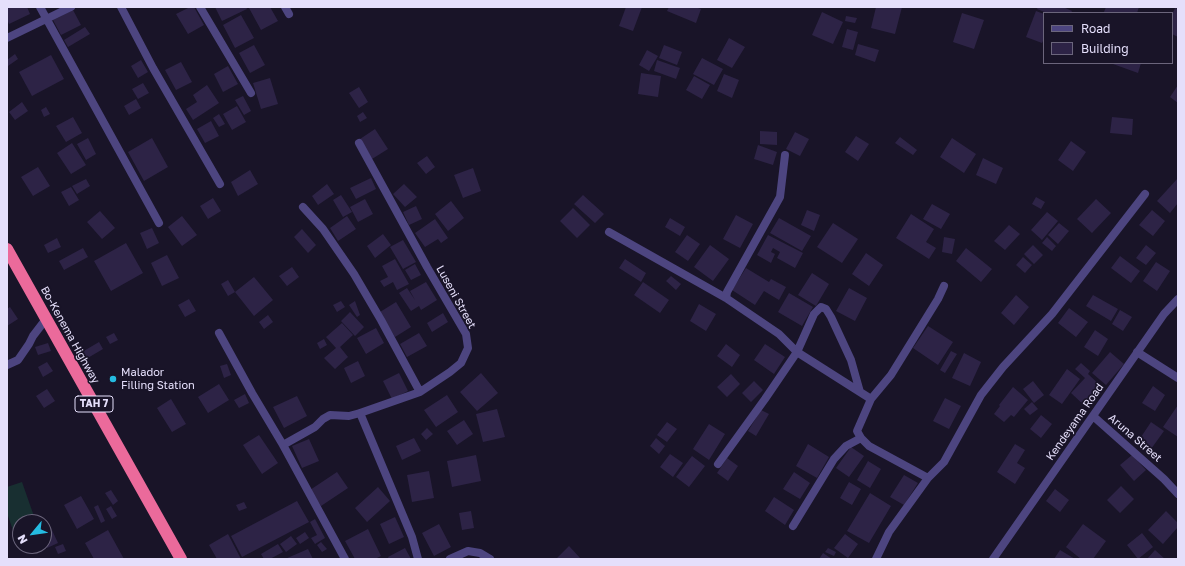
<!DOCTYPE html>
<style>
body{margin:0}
#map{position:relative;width:1185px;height:566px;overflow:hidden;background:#191428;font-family:"Golos Text",sans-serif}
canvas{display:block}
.frame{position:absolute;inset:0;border:8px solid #e5dffb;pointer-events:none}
.legend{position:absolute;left:1043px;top:12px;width:130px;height:52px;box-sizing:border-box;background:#191428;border:1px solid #6b657c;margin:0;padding:5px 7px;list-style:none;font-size:12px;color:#e5dffb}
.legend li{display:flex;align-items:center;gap:8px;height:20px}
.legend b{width:20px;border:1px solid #6b657c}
.north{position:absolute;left:12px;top:514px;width:40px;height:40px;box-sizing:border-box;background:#191428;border:1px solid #6b657c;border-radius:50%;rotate:241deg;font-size:11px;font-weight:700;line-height:16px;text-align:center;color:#e5dffb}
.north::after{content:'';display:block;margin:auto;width:14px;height:18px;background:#25bbe1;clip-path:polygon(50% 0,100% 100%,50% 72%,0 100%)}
</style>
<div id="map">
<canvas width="1185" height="566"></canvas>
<div class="frame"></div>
<ul class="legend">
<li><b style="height:5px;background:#4d4580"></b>Road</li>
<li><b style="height:11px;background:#2d2346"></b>Building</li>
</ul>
<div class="north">N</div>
</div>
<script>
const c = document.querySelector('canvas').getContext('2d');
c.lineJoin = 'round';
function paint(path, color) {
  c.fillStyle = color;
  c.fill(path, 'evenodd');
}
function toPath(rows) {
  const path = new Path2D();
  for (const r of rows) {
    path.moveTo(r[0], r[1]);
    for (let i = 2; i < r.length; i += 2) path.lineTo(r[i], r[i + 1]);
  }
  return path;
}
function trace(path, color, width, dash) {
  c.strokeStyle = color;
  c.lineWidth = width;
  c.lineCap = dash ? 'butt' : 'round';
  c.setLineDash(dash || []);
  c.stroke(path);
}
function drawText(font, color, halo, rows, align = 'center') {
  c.font = font + ' "Golos Text",sans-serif';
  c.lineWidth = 3.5;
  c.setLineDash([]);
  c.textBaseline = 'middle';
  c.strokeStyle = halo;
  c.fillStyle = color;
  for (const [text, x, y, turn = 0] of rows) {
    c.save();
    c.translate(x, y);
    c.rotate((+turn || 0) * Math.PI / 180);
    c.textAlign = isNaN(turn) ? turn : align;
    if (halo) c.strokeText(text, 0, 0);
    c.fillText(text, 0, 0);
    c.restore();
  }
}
const green = toPath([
 [22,482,36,522,20,522,20,537,16,539,7,513,7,487]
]);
const building = toPath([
 [9,7,27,7,30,14,9,24,7,19,7,8],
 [190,7,194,7,204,25,188,34,176,14],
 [215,7,246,7,247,9,222,21],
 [250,7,270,7,278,21,261,30,249,8],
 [626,7,642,7,633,31,619,26],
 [669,7,695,7,701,9,696,23,667,11],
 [876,7,902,7,895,34,871,28],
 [1038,7,1063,7,1072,11,1071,13,1047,13,1037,9],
 [1106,7,1139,7,1137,13,1106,13,1104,12],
 [1175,8,1178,9,1178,37,1172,34,1172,15],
 [73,10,81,25,61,35,53,20],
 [1036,11,1044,14,1044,39,1042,43,1026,37],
 [822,12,843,22,833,44,812,35],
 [962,13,984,20,974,49,953,42],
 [241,15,254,38,235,48,223,25],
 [846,16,857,18,855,23,845,21],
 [85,27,90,34,68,47,64,40],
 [847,29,858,32,853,50,842,47],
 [729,38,745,47,732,68,717,60],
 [858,44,879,50,875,62,855,55],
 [254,45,265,65,250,73,239,53],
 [664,45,682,52,677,65,659,58],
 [647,50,658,56,649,71,639,65],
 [15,54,18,59,8,66,7,60],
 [51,55,64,79,32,96,19,72],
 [702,58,723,69,714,85,693,74],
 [141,60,148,72,138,78,131,66],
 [657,60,680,68,676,79,654,71],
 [181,62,192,82,176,90,165,70],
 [1113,63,1141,63,1138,73,1113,64],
 [228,66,238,84,223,92,214,74],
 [641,73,661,76,658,97,638,94],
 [724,74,739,80,732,98,717,91],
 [694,76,710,85,702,99,686,90],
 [270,78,278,104,261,109,253,83],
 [143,83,149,93,138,99,132,89],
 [207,85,219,103,193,120,186,109,197,102,193,95],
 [1178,85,1178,103,1170,97],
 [359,87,368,102,359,108,349,93],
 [243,96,251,111,244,115,235,100],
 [136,99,141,108,129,115,124,106],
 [22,102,28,111,15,120,9,112],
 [237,106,246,122,232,130,223,114],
 [46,107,50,114,44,117,41,110],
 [363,112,367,118,360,122,357,116],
 [219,114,225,124,219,127,213,118],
 [73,117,82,133,66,142,56,126],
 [1112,117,1133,119,1132,135,1110,133],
 [211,121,219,136,205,143,197,129],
 [375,129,388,149,372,159,360,139],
 [760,131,777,132,777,145,760,144],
 [795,132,809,139,800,156,786,149],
 [856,136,869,144,858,161,845,152],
 [900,137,917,150,913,155,895,143],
 [88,138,96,154,86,160,77,144],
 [152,138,168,167,144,181,128,152],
 [952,138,976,154,964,173,940,157],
 [1071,141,1086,152,1073,171,1058,160],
 [72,143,86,165,71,174,57,153],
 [758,145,777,152,773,165,754,159],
 [427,156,435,167,426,174,417,163],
 [983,158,1003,168,996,184,976,175],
 [38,167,50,186,33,196,21,177],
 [473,168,481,191,463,198,454,175],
 [250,170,258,184,238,196,231,182],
 [371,178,376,189,356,199,350,188],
 [1178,178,1178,203,1170,213,1157,201],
 [86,179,90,186,77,194,72,186],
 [327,184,334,194,318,205,312,196],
 [404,184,417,197,405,207,393,194],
 [71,187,79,200,69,206,61,192],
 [341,195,352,212,343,217,333,200],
 [583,195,604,214,595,223,574,204],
 [1036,197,1045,202,1041,209,1032,204],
 [213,198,221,211,208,219,200,206],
 [365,199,373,214,358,222,350,207],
 [1096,199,1111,213,1092,233,1077,219],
 [451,201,464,218,448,231,435,214],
 [932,204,950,214,941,229,923,219],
 [416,206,422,219,409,225,403,212],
 [573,208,590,225,577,238,560,221],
 [807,210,820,215,814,231,801,225],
 [1152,210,1165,221,1153,236,1139,225],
 [100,211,115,228,102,239,87,222],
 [1047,212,1058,221,1042,240,1031,230],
 [911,214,934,229,926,242,936,248,929,259,896,238],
 [736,215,753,224,740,248,723,239],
 [182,216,197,235,182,246,168,227],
 [347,216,356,229,338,241,330,228],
 [670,218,685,227,680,236,665,227],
 [779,218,811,236,802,251,770,233],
 [435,219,448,238,441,243,438,239,425,247,415,233],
 [833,223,858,239,842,263,817,247],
 [1059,223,1069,231,1058,244,1048,235],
 [1009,225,1020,234,1005,250,994,241],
 [152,228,159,243,147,249,140,233],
 [302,229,316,245,308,253,294,237],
 [383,234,391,245,375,258,367,246],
 [687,235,700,244,688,261,675,252],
 [768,235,803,253,795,268,777,258,780,252,773,248,771,252,775,254,771,263,757,255],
 [944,237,955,239,952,254,942,252],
 [1047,237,1056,246,1052,251,1042,243],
 [57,238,61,247,48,253,44,245],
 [403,240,416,262,403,269,390,247],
 [126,243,143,273,111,291,94,261],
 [710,245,729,259,713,281,694,267],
 [1033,245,1043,255,1034,264,1024,254],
 [1146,245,1156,253,1146,265,1136,258],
 [83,248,88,257,64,270,59,261],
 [966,248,992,269,981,282,956,261],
 [866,253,883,265,869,286,852,274],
 [167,255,179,278,162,286,151,263],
 [1120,256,1140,271,1131,283,1111,268],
 [1023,257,1032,265,1025,273,1016,265],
 [395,259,409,284,397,290,393,282,384,287,380,281,388,277,382,266],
 [625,259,646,273,641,282,619,268],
 [1156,262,1170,271,1157,291,1143,281],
 [415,264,421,275,411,280,405,270],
 [292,267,299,277,287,286,279,276],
 [746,268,769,282,771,279,786,287,779,300,764,291,755,305,732,290],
 [812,273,829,284,816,306,798,295],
 [671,276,681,284,676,290,666,281],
 [254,277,273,300,254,316,235,292],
 [228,280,235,292,228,296,221,284],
 [426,282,437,300,421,310,419,306,411,311,399,293,407,288,415,300,410,291],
 [643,282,669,300,660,313,634,295],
 [849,288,867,298,855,321,836,311],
 [789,293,813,307,802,326,778,312],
 [1016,295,1029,307,1014,325,1001,313],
 [1093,295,1118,309,1111,321,1086,306],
 [189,299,196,311,185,317,178,305],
 [341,301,345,307,337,312,333,305],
 [355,301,360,315,357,317,349,305],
 [396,302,411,327,395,337,380,312],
 [699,304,716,314,706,331,690,321],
 [10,307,18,319,7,326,7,309],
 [1069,308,1088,322,1076,337,1058,323],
 [1120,310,1132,317,1123,331,1112,324],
 [350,312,364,327,355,336,341,321],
 [443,313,448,322,432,332,427,323],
 [268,315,273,322,264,329,259,322],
 [342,323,353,335,340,347,348,357,335,369,324,358,336,348,326,337],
 [928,326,953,342,938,365,913,348],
 [376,328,384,343,366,354,357,338],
 [1095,330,1108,339,1098,356,1084,347],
 [114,333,118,340,110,344,106,337],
 [419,333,427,346,407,357,400,344],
 [324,339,327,345,320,349,317,343],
 [99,342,103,349,86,359,82,352],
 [48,343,51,351,38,355,35,347],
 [726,344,740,355,732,367,717,356],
 [765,344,785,357,774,374,754,360],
 [951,351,957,354,945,373,940,370],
 [1110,352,1124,364,1106,385,1092,373],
 [964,353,981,362,970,386,952,378],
 [358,361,365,376,351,383,344,368],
 [47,362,53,371,43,377,38,367],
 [1081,363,1090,371,1088,374,1103,388,1086,407,1071,393,1085,378,1075,369],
 [227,364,231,375,224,378,220,366],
 [1067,369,1080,379,1062,404,1049,395],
 [399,373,408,391,392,399,383,381],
 [481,373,498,393,477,411,460,392],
 [731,374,740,384,727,397,717,387],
 [754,381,763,390,751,402,742,393],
 [1033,381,1044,395,1034,403,1023,389],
 [219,384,229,400,208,413,198,397],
 [1153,386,1165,395,1155,411,1142,403],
 [1013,387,1028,400,1014,417,1011,415,1004,422,994,414,1000,406,999,405],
 [47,389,55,401,44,408,36,396],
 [245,394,249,403,239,408,234,400],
 [447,395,458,412,436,427,424,410],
 [297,396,307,416,284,428,273,407],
 [945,398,961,406,949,429,933,421],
 [171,399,186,424,172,432,157,408],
 [1032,402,1038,409,1030,415,1024,409],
 [1178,405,1178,437,1163,427],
 [497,409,505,437,483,442,476,414],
 [761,410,769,414,756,436,748,431],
 [1041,415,1052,424,1041,438,1030,429],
 [464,420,473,434,457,445,447,431],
 [667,422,677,429,667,442,657,435],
 [1151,422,1164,431,1151,449,1139,440],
 [709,424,725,434,709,460,693,449],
 [427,428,433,434,426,440,421,434],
 [259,435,278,463,262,474,243,445],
 [414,438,421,451,402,460,396,446],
 [656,438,665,446,659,454,650,446],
 [309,439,319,461,302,468,292,446],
 [808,444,829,457,817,478,796,466],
 [1015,444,1025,450,1017,463,1025,468,1015,484,997,472],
 [851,447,864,456,849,477,836,468],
 [670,454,683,463,673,477,660,467],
 [476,455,481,481,452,487,447,461],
 [1132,455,1146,470,1134,481,1120,465],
 [692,456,705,466,689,487,676,477],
 [727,458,738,466,728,481,717,473],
 [868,461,881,469,870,488,857,480],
 [429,471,434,498,412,502,407,475],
 [337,472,348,488,321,506,310,490],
 [794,472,810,483,800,499,783,489],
 [904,475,918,483,904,505,890,497],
 [849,482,861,489,852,505,840,498],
 [1121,486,1134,499,1120,513,1107,500],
 [378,487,390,501,367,522,355,508],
 [1055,489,1069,500,1060,512,1046,501],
 [111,490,118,501,113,505,105,493],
 [870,493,891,506,869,543,847,531],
 [81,496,94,519,77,529,64,505],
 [774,497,794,510,785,525,765,511],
 [297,501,309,522,242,557,231,536],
 [244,502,247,508,239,511,236,505],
 [98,505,105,521,101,523,94,507],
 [111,506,117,516,112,519,106,509],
 [471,511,474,528,462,530,459,513],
 [1166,511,1178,523,1178,527,1163,544,1148,530],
 [395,517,404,537,389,544,380,524],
 [315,519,325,538,315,544,311,538,317,535,310,522],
 [439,524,451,547,434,556,422,533],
 [1083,524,1106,541,1093,559,1081,559,1066,547],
 [51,528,58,543,47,548,44,542,44,531],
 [368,529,381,556,375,559,355,559,345,541],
 [108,530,124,559,94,559,85,543],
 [305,532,309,538,300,544,296,538],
 [1142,533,1153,547,1138,559,1127,545],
 [228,534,241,559,217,559,209,545],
 [845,534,858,544,848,558,834,548],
 [291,536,297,544,286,552,280,544],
 [321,542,327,549,322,552,317,545],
 [63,544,66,551,58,554,55,547],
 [278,544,283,552,270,559,264,559,261,554],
 [569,546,581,559,556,559],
 [405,548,411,559,389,559,388,557],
 [828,548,836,552,834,556,825,552],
 [308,549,313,559,285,559],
 [1060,550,1075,559,1054,559],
 [1155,550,1165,559,1147,559],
 [823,553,832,559,819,559]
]);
const street = toPath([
 [40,7,159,223],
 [121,7,153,68,220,184],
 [200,7,251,93],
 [285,7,289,14],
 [7,38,71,7],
 [785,155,780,197,727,292,726,298,779,334,797,352,871,399],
 [303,207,323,229,354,274,381,320,420,392],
 [609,232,726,298],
 [219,333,252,393,283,445],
 [1137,352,1178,378],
 [7,365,18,360,29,344,33,336,46,319],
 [360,413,412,537,418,559],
 [1093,416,1164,479,1178,494],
 [718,464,765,399,797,352,814,314,821,307,826,309,831,317,851,360,860,392],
 [928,478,944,462,981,395,1003,367,1052,314,1145,194],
 [793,526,834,459,846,446,861,438],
 [345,559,283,445,315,427,323,419,330,415,349,416,360,413,420,392,450,372,461,363,468,348,466,334,427,267,359,143],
 [450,559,468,551,480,553,490,559],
 [876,559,889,532,928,478,869,446,861,438,857,431,871,399,891,375,938,299,944,286],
 [993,559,1164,314,1178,299]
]);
const highway = toPath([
 [7,249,181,559]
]);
const markers = [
 [113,379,4,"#25bbe1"]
];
const shields = [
 [94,404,38]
];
const shieldNames = [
 ["TAH 7",94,404]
];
const streetNames = [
 ["Luseni Street",456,297,61],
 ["Bo-Kenema Highway",70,335,61],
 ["Kendeyama Road",1075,422,-55],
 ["Aruna Street",1135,438,41]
];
const poiNames = [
 ["Malador",121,373],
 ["Filling Station",121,386]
];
paint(green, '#182f31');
paint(building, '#2d2346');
trace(street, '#4d4580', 8);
trace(highway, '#eb6a9b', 12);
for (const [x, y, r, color] of markers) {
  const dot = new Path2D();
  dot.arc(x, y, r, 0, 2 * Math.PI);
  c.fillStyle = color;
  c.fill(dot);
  trace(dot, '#191428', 1.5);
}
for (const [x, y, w] of shields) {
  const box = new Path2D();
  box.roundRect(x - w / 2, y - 8, w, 16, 3);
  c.fillStyle = '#191428';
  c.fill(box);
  trace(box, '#e5dffb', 1);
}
drawText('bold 10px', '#e5dffb', null, shieldNames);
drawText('11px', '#e5dffb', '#191428', streetNames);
drawText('11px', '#e5dffb', '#191428', poiNames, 'left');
</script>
